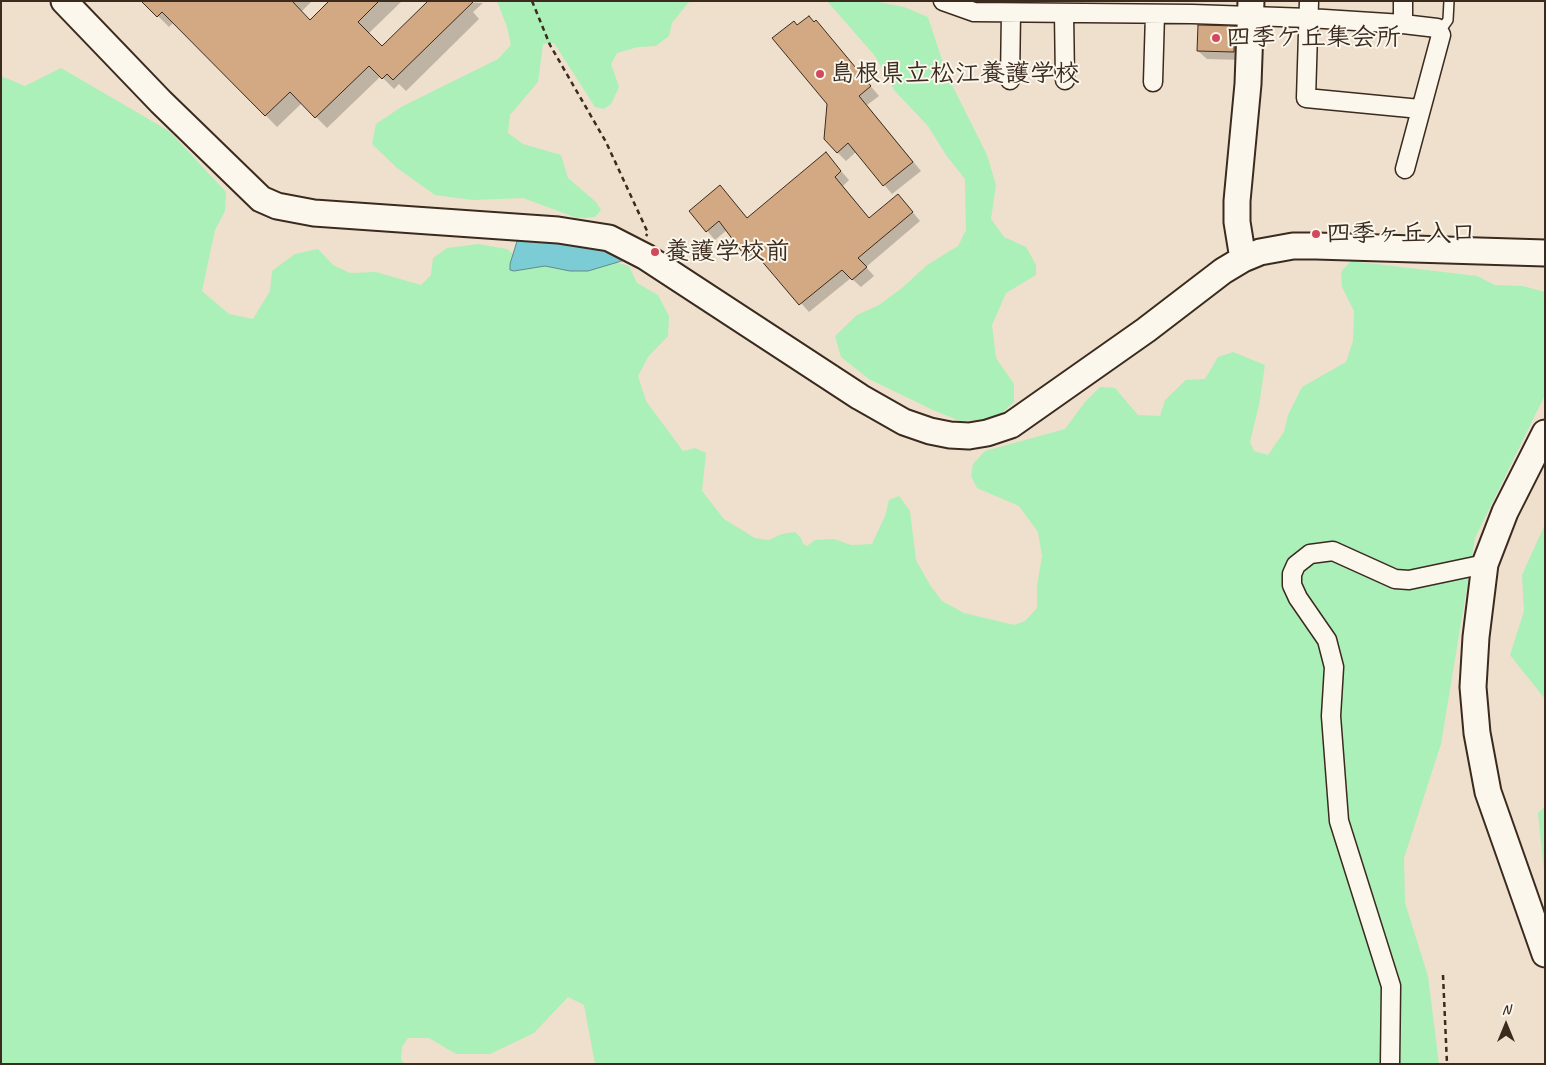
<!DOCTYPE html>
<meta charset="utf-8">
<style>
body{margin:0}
#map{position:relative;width:1546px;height:1065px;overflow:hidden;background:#efe0cd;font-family:Caveat,sans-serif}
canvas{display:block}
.frame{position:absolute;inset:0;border:2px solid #3b2a1e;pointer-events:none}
.north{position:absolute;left:1481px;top:1000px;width:50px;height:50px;-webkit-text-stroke:4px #fbf7ec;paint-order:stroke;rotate:0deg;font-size:14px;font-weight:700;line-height:20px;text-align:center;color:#3b2a1e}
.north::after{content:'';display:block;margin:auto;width:18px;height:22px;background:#3b2a1e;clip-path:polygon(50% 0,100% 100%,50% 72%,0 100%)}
</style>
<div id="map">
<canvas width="1546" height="1065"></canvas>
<div class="frame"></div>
<div class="north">N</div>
</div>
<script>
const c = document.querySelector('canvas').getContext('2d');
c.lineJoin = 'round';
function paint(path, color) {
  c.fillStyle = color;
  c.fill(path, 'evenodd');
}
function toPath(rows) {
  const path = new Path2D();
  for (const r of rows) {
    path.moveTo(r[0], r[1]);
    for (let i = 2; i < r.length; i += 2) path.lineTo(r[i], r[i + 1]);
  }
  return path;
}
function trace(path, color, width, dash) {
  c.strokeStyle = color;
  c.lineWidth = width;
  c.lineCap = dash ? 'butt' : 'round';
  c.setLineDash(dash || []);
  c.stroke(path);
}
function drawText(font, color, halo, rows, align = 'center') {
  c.font = font + ' Caveat,"Klee One",sans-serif';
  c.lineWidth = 4;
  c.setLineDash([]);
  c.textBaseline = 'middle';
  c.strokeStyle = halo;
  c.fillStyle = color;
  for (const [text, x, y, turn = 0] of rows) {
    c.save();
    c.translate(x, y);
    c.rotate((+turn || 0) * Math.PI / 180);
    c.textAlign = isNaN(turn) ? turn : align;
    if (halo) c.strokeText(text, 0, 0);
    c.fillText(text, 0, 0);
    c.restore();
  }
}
const green = toPath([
 [497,1,692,1,688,3,672,23,669,36,656,46,638,47,617,53,611,64,619,87,611,104,604,109,595,107,554,43,543,44,538,82,510,115,508,133,523,144,561,155,568,178,596,202,601,210,595,217,577,218,523,198,473,200,435,195,397,168,372,144,376,124,401,107,498,59,511,45,507,27],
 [827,1,873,1,904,7,928,17,947,75,987,155,996,185,991,219,1004,237,1026,247,1036,265,1036,275,1006,293,992,325,996,358,1014,384,1014,402,1001,414,982,420,960,421,933,410,869,379,841,357,835,336,857,315,879,305,902,288,927,265,958,246,966,230,965,179,946,155,928,126,894,90,875,56],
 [61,68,169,131,226,192,225,211,215,230,202,291,229,314,253,319,270,291,272,271,295,254,318,249,333,265,350,273,376,272,421,285,431,275,433,258,447,248,478,244,507,249,521,261,606,260,629,266,637,283,658,295,669,316,668,336,648,357,638,376,646,401,683,451,695,448,706,453,702,491,724,519,755,538,769,540,782,534,795,532,801,538,803,544,807,546,815,540,834,539,851,545,872,544,885,516,889,500,899,496,910,511,916,560,930,585,942,601,964,613,1014,625,1025,621,1037,608,1037,586,1042,556,1038,532,1019,506,977,488,971,476,973,464,985,451,1065,429,1085,402,1100,387,1115,388,1138,415,1160,416,1165,400,1186,380,1205,379,1218,357,1233,352,1265,365,1259,405,1250,442,1254,451,1268,455,1284,432,1288,415,1302,387,1346,362,1353,341,1354,311,1342,287,1341,272,1351,261,1477,276,1495,285,1523,286,1545,292,1545,395,1475,538,1441,744,1404,858,1405,903,1428,976,1439,1064,595,1064,584,1005,568,997,534,1033,490,1054,456,1054,429,1038,408,1038,402,1047,401,1060,405,1064,1,1064,1,76,25,86],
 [1545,524,1545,699,1510,655,1524,611,1522,575],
 [1545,806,1545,881,1538,813]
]);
const water = toPath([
 [518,238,579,242,608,249,625,260,588,271,570,271,545,266,514,271,510,270,510,264,518,238]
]);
const shadow = toPath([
 [143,1,312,1,301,12,310,21,331,1,402,1,368,34,383,48,430,1,483,3,473,12,479,19,406,91,399,84,394,89,381,76,327,128,302,103,277,127,174,22,169,27],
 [816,22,879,96,867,105,921,171,892,194,856,152,846,161,837,152,828,104,798,27],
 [1234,27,1243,36,1242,60,1207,59,1198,51],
 [826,154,849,180,843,186,870,219,906,204,920,221,866,267,874,276,861,287,851,278,809,312,757,254,751,259,727,230,715,240,691,212,720,187,748,219]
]);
const building = toPath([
 [141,1,292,1,310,20,329,1,379,1,358,22,382,46,428,1,474,1,393,80,387,74,382,79,369,66,315,118,290,92,265,116,162,12,157,17,141,1],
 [809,16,814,22,816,20,871,86,859,96,913,162,883,186,848,143,837,153,824,139,827,104,772,38,794,21,797,25,809,16],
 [1198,25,1235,26,1234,52,1197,51,1198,25],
 [826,152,841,171,835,177,869,218,898,194,913,212,858,258,867,267,852,280,842,270,799,305,749,246,742,252,719,221,706,232,689,211,720,185,747,218,826,152]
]);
const path = toPath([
 [532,1,550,45,606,142,648,233,646,236],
 [1443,975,1447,1064]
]);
const lane = toPath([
 [1440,31,1448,20,1449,1]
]);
const street = toPath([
 [943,1,974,12,1192,14,1309,18,1403,24,1403,1],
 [1309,1,1306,98,1420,109],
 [1064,13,1065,80],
 [1403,24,1437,28,1441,35,1405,169],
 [1010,80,1011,13],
 [1153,82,1155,14],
 [1390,1064,1391,986,1339,821,1331,716,1334,667,1327,640,1298,598,1292,585,1292,574,1296,565,1310,554,1333,551,1395,579,1409,580,1485,564]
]);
const secondary = toPath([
 [64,1,161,102,261,199,277,206,314,213,558,230,609,238,646,257,860,397,904,422,930,431,950,435,969,436,987,433,1011,425,1146,330,1223,271,1243,259,1260,252,1293,246,1316,246,1545,253],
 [1243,259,1237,222,1237,201,1248,84,1251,1],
 [1545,433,1505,512,1485,564,1476,637,1473,687,1477,733,1488,792,1545,954]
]);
const markers = [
 [1216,38,5,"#d1495b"],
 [820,74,5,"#d1495b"],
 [1316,234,5,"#d1495b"],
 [655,252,5,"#d1495b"]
];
const poiNames = [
 ["四季ケ丘集会所",1226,38],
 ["島根県立松江養護学校",830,74],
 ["四季ヶ丘入口",1326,234],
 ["養護学校前",665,252]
];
paint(green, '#abefb9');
paint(water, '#7bccd4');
trace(water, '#618b8b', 1);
paint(shadow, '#0003');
paint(building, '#d3a984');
trace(building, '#3b2a1e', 1);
trace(lane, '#3b2a1e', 12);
trace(street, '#3b2a1e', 21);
trace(secondary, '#3b2a1e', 29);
trace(path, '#3b2a1e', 2.5, [5, 4]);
trace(lane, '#fbf7ec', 9);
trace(street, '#fbf7ec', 18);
trace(secondary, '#fbf7ec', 25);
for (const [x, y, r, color] of markers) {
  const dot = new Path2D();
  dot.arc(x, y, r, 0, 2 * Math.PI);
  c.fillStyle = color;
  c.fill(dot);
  trace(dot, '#fbf7ec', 2);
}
drawText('bold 25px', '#3b2a1e', '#fbf7ec', poiNames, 'left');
</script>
